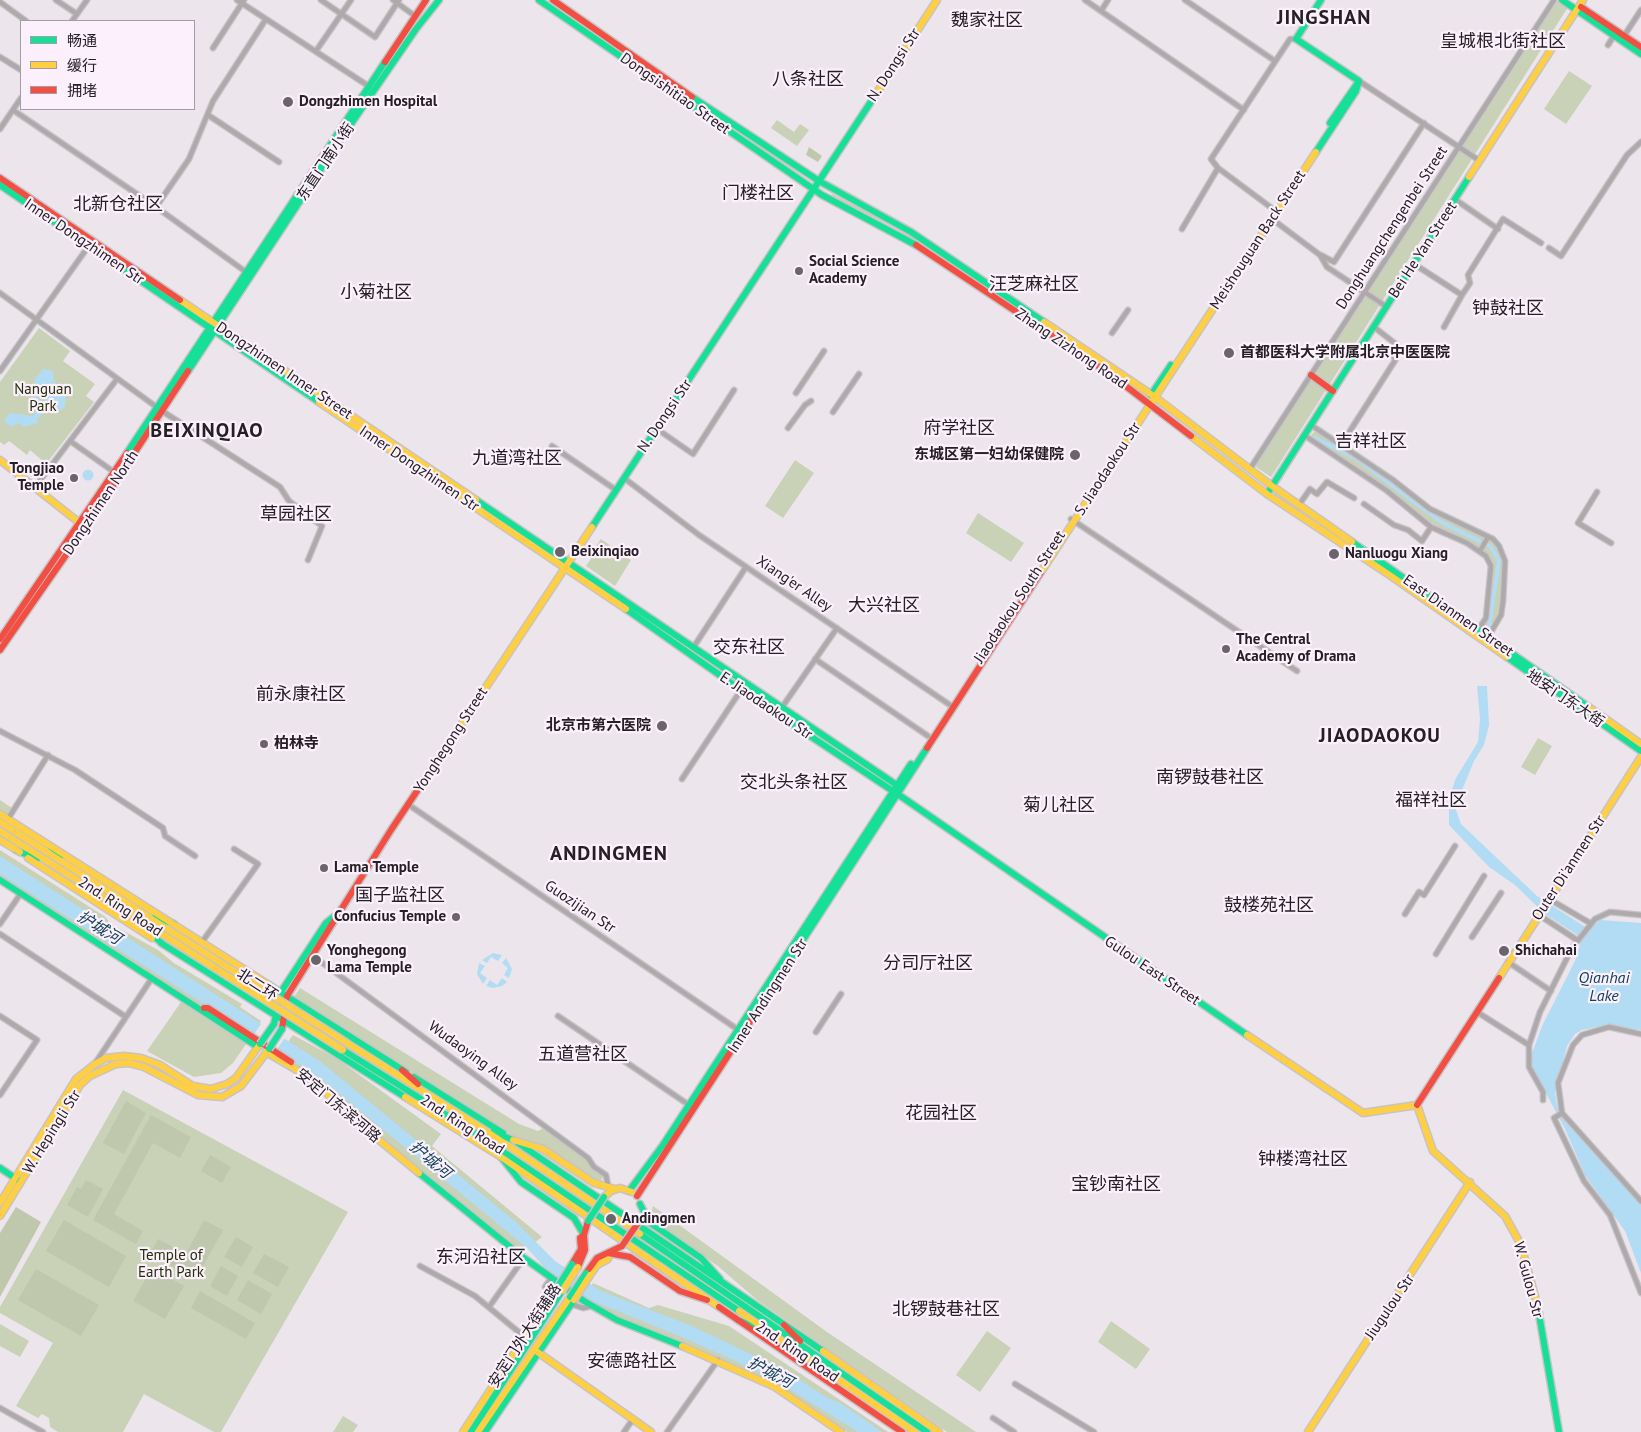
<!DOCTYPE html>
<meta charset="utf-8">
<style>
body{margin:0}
#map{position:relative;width:1641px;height:1432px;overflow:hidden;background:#ece6ec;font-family:"PT Sans","Noto Sans SC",sans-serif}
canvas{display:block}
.legend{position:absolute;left:20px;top:20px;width:175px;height:90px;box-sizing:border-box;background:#fbf0fc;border:1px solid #a59da6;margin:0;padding:6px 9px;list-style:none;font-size:15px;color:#242024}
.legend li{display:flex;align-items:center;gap:10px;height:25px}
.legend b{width:25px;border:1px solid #a59da6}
</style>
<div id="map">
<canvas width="1641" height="1432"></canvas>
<ul class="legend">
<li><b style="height:6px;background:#16e098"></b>畅通</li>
<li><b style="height:6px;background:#ffcf43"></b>缓行</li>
<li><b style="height:6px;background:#f24e42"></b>拥堵</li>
</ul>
</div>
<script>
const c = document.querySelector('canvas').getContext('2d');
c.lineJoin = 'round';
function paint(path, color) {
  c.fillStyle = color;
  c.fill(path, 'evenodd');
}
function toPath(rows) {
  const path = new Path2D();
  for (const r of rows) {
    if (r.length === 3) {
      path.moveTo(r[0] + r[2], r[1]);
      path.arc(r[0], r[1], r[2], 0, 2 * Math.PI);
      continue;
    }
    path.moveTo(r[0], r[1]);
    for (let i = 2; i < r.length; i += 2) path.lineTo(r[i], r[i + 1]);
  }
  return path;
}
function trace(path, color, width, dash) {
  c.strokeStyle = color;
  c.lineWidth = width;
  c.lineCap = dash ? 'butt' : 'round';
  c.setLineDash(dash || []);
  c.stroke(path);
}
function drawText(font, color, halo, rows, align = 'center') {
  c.font = font + ' "PT Sans","Noto Sans SC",sans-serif';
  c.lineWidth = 4.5;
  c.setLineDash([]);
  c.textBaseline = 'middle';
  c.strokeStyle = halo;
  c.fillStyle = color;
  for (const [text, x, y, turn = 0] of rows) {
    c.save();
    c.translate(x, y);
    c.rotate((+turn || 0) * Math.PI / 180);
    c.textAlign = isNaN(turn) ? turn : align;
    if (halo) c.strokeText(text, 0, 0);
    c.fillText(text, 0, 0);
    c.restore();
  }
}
const green = toPath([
 [1558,0,1568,7,1271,477,1256,467,1257,464],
 [1569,71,1592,86,1566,124,1544,109],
 [777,120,794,132,800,124,809,130,797,146,771,128],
 [832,194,867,212,895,228,831,196],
 [39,328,70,351,63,361,95,384,86,396,94,402,46,464,30,450,27,455,9,441,4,445,0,442,0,382],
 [1316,429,1443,518,1490,541,1498,548,1504,559,1505,569,1499,614,1490,628,1484,624,1491,563,1486,553,1431,523,1394,494,1310,437],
 [795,460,814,473,783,518,765,506],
 [978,513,1024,543,1011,562,966,533],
 [601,539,631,560,615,586,586,566,595,553,594,549],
 [1538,738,1552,746,1535,775,1521,767],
 [0,800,12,808,7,815,0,811],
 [0,850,104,916,113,925,158,950,174,963,242,1004,240,1007,261,1021,252,1035,207,1006,196,1003,0,877],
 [300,988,519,1124,538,1131,545,1127,588,1158,593,1169,604,1176,600,1182,595,1181,545,1147,515,1138,294,997],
 [181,1002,246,1044,233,1063,221,1073,194,1077,147,1051],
 [293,1035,336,1058,441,1134,432,1146,542,1237,522,1252,432,1180,343,1106,321,1082,280,1053],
 [123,1090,348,1212,221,1432,214,1432,144,1394,123,1432,58,1432,50,1427,49,1418,42,1414,38,1418,16,1406,53,1343,0,1313,0,1307],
 [653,1206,827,1332,976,1432,947,1432,757,1300,719,1267,650,1218],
 [593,1283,649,1308,658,1305,729,1326,888,1432,847,1432,818,1411,767,1380,618,1317,584,1297],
 [1111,1321,1150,1349,1136,1369,1098,1342],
 [0,1324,29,1341,20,1357,0,1346],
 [987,1331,1011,1348,980,1392,956,1375],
 [343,1416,358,1425,353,1432,333,1432]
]);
const forest = toPath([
 [809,147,822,156,818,162,806,155],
 [126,1101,146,1113,124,1154,103,1143],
 [151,1115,191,1137,180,1158,153,1143,114,1214,143,1231,136,1244,93,1220],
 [210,1155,231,1167,222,1183,201,1171],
 [86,1180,103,1189,88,1217,67,1205,77,1187,81,1189],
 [16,1207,41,1222,0,1297,0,1233],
 [64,1220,126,1256,109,1287,46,1251],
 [204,1220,223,1230,196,1279,150,1254,158,1239,186,1254],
 [236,1237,253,1247,242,1267,224,1257],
 [264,1254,289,1267,278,1287,253,1273],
 [221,1266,238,1276,227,1296,210,1286],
 [152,1268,184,1286,165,1319,133,1301],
 [36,1269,99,1305,81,1336,18,1300],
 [248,1280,272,1294,261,1314,237,1300],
 [200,1291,255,1323,246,1339,191,1308]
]);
const water = toPath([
 [43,369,53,371,54,383,63,385,66,397,65,406,61,411,54,406,51,410,44,409,43,413,37,419,38,423,24,427,19,423,11,427,4,421,10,413,33,416,36,411,34,397,37,396,42,402,45,402,45,392,37,388,34,384,35,379],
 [88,475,5.5],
 [1477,686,1487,686,1489,725,1484,745,1474,761,1458,800,1456,810,1461,824,1537,896,1587,928,1590,929,1600,920,1641,923,1641,1030,1608,1025,1582,1030,1575,1034,1567,1046,1555,1093,1557,1106,1563,1119,1641,1204,1641,1273,1625,1231,1585,1175,1565,1129,1530,1063,1531,1056,1543,1024,1575,961,1582,938,1545,914,1515,885,1489,867,1449,825,1449,798,1456,778,1478,742,1480,719],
 [0,856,321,1062,516,1222,555,1261,601,1291,692,1326,790,1373,824,1396,842,1404,882,1432,858,1432,770,1377,689,1340,590,1300,545,1268,527,1248,319,1077,0,874],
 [493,953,502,955,498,961,491,957,487,963,482,960],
 [506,958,512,969,509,978,504,975,508,968,502,963],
 [479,963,485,966,480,973,487,978,483,984,477,974],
 [502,978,507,982,502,986,493,988,486,986,490,980,497,985]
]);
const pier = toPath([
 [263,1021,286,1036,275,1052,252,1037]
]);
const canal = toPath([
 [1315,438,1355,458,1441,522,1491,547,1499,561,1489,627]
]);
const street = toPath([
 [56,0,77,14],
 [237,0,370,87],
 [321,0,375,37,399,0],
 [393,0,415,16],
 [1085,0,1244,110],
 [1185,0,1275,61],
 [0,2,26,21],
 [1101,11,1108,0],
 [72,21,87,0],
 [1624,36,1641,10],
 [1296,39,1290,39,1211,159,1218,168,1273,209,1272,219,1320,255,1327,267,1387,307],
 [1608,45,1615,34],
 [213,48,244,0],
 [316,51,351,0],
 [0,57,21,70],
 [1359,81,1480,161],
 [13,110,156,207,246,272],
 [208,115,279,162],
 [0,129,21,98],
 [1456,200,1498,229],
 [156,207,189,159,213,101,266,19],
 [1182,229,1218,168],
 [1549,248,1561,256,1627,155,1641,142],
 [1321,255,1334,262,1424,123],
 [1414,264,1462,295,1444,327],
 [0,293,162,411,280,487,289,501,322,526,308,560],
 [1462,295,1470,283,1468,275,1503,219,1541,243],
 [1112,333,1128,310],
 [0,371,90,244],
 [796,393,824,351],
 [833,412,859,374],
 [1311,425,1393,480,1430,509,1493,539,1499,546,1505,561,1503,601,1501,615,1488,637],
 [788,428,805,405,811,401],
 [657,429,693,454,734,390],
 [1304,435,1386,490,1431,527,1467,543,1486,556,1491,566,1486,618,1478,630],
 [70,441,114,472],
 [1341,445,1396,359,1392,355,1397,345,1374,327],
 [552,446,616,490],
 [1250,469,1554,0],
 [624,478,699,535,953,707],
 [35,487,117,379],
 [1597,492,1578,523,1611,543],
 [1364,504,1394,525,1408,530,1422,541,1431,527],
 [1299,505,1310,489,1317,494,1327,482,1354,498],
 [1071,519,1297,671],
 [1480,551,1488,537],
 [693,648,746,567],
 [815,659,928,736],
 [778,713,837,628],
 [0,731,75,770,163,828,165,836,195,856],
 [682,779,741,690],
 [409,805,740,1031],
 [8,819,48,755],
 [1549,899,1590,923],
 [1405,914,1419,892,1424,895,1455,846],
 [1539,915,1577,940],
 [0,924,21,893],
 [0,934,126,1017],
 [1472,937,1501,893],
 [202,942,258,864,234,849],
 [1436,954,1484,876],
 [313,956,588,1158,594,1167,606,1175,608,1186],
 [1508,962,1551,991],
 [1477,1012,1529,1045],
 [0,1016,37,1040,0,1095],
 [558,1016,689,1105],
 [816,1032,841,994],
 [1641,1034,1609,1027,1582,1035,1573,1045,1558,1083,1562,1113,1641,1201],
 [96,1062,152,978],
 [1543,1100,1543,1092,1529,1067,1529,1045,1540,1012,1572,948,1595,919,1610,912,1641,915],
 [1562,1113,1554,1118,1584,1181,1610,1215,1641,1293],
 [420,1266,475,1296,526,1338],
 [551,1278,545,1287,554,1297],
 [571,1304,583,1308,592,1306],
 [489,1307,524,1258],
 [1015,1384,1094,1432],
 [0,1408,43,1432],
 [993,1418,1014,1432],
 [624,1432,633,1419],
 [667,1432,718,1360]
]);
const fast = toPath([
 [539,0,822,195,916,245],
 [1321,0,1296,39,1359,81],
 [1562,0,1641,54],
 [692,97,819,181,911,232,1044,322],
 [1330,123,1357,84],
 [1316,152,1356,91,1359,81],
 [0,185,319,402],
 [188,371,344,134,416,29,439,0],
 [1151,395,1171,365],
 [127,453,385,62],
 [1267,494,1469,177],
 [476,500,898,786],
 [592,527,878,91],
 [1352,542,1590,708],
 [626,609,741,690,899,795],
 [1507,657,1641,751],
 [899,795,1247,1035],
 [50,846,61,856],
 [16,850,37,859],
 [0,880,258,1047],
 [155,917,174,924],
 [141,925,164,945],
 [161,943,405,1097],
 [788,963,927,748],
 [269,985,406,1072],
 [274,1024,281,992,326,923,336,915],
 [343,1050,477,1134,739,1311],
 [414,1077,503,1133],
 [493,1132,513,1140],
 [518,1143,823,1351],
 [501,1157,521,1182,574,1218,584,1235],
 [0,1168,18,1180],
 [419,1173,524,1258,584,1301,617,1320,682,1346],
 [629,1191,663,1145,911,764],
 [640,1204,649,1222,701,1258,720,1279],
 [640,1234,927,1432],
 [1538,1308,1559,1432],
 [738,1320,755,1327],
 [471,1432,562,1291],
 [485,1432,574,1300]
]);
const slow = toPath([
 [878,91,937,0],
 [1469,177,1583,0],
 [180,300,476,500],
 [1044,322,1155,397,1272,486,1352,542],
 [1155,397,1316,152],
 [319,402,626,609],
 [1191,436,1267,494,1391,576,1507,657],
 [0,460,81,524],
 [1041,572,1155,397],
 [1590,708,1641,744],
 [453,737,592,527],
 [0,814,269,985],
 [0,822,166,928],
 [0,831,162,934],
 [0,840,20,852],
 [28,858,152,938],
 [1499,978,1641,757],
 [1247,1035,1363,1113,1417,1105],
 [347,1043,480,1127,640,1234],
 [266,1052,302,1073,324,1090,338,1106,419,1173],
 [405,1097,501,1157,719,1307],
 [1417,1105,1433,1151,1505,1216,1521,1245,1538,1308],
 [513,1140,543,1149,594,1183,615,1189],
 [604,1197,611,1191,620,1188,632,1192],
 [0,1203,76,1079,95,1064,106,1058,124,1056,141,1058,160,1065,193,1086,211,1089,227,1084,236,1078,260,1044],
 [0,1216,80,1085,90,1076,116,1064,128,1063,144,1067,198,1095,222,1097,241,1086,269,1049],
 [590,1275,597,1265,608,1259,608,1253],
 [739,1311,915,1432],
 [682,1346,775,1387,841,1432],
 [536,1351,651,1432],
 [823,1351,939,1432],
 [463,1432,557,1288],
 [478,1432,570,1297],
 [1308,1432,1470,1182]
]);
const jam = toPath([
 [553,0,692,97],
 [1581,7,1641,47],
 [385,62,426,0],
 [0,178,180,300],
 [916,245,1110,374,1191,436],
 [1311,375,1333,391],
 [0,639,127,453],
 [0,650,91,519,188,371],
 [927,748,1041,572],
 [204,1008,208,1008,291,1062],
 [282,1029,287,996,391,830,453,737],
 [402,1070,418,1084],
 [1417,1105,1499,978],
 [637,1196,788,963],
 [608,1253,630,1257,680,1291,707,1300],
 [572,1264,581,1249,580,1238,584,1235],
 [578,1267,585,1250,584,1235,588,1221],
 [586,1273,597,1258,622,1246],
 [719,1307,902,1432],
 [784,1325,800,1341]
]);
const fastBridge = toPath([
 [260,1044,274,1024],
 [269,1049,282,1029],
 [588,1221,604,1197],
 [557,1288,572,1264],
 [570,1297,586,1273]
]);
const slowBridge = toPath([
 [166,928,347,1043],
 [162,934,343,1050],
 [562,1291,578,1267],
 [574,1300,590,1275]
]);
const jamBridge = toPath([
 [622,1246,640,1220]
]);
const markers = [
 [288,102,6,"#6a656a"],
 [799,271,5,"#6a656a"],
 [1229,353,6,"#6a656a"],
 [1075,455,6,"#6a656a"],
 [74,478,5,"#6a656a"],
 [560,552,6,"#6a656a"],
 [1334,554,6,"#6a656a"],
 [1226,649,5,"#6a656a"],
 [662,726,6,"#6a656a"],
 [264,744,5,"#6a656a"],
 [324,868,5,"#6a656a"],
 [456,917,5,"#6a656a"],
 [1504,951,6,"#6a656a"],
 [316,960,6,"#6a656a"],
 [611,1219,6,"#6a656a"]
];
const streetNames = [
 ["N. Dongsi Str",894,65,-57],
 ["Dongsishitiao Street",675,94,35],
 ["东直门南小街",326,162,-56],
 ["Donghuangchengenbei Street",1392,228,-57],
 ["Meishouguan Back Street",1258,240,-57],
 ["Inner Dongzhimen Str",84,242,34],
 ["Bei He Yan Street",1423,250,-57],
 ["Zhang Zizhong Road",1071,349,34],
 ["Dongzhimen Inner Street",284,371,34],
 ["N. Dongsi Str",665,416,-56],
 ["Inner Dongzhimen Str",419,469,34],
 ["S. Jiaodaokou Str",1108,469,-57],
 ["Dongzhimen North",101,503,-56],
 ["Xiang'er Alley",794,584,34],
 ["Jiaodaokou South Street",1020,597,-57],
 ["East Dianmen Street",1458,616,35],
 ["地安门东大街",1565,699,34],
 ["E. Jiaodaokou Str",766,706,34],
 ["Yonghegong Street",451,740,-57],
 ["Outer Di'anmen Str",1569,868,-57],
 ["2nd. Ring Road",120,907,33],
 ["Guozijian Str",580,907,34],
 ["Gulou East Street",1152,971,34],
 ["北二环",257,985,33],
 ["Inner Andingmen Str",768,996,-57],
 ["Wudaoying Alley",473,1056,36],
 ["安定门东滨河路",338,1106,40],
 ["2nd. Ring Road",462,1125,33],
 ["W. Hepingli Str",52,1132,-58],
 ["W. Gulou Str",1528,1280,75],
 ["Jiugulou Str",1390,1307,-56],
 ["安定门外大街辅路",525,1336,-57],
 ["2nd. Ring Road",797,1352,34]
];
const poiNames = [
 ["Dongzhimen Hospital",299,102],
 ["Social Science",809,262],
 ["Academy",809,279],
 ["首都医科大学附属北京中医医院",1240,353],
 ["东城区第一妇幼保健院",1064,455,"right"],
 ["Tongjiao",64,469,"right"],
 ["Temple",64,486,"right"],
 ["Beixinqiao",571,552],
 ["Nanluogu Xiang",1345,554],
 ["The Central",1236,640],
 ["Academy of Drama",1236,657],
 ["北京市第六医院",651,726,"right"],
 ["柏林寺",274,744],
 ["Lama Temple",334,868],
 ["Confucius Temple",446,917,"right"],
 ["Yonghegong",327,951],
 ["Lama Temple",327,968],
 ["Shichahai",1515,951],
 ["Andingmen",622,1219]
];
const parkNames = [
 ["Nanguan",43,390],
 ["Park",43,407],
 ["Temple of",171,1256],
 ["Earth Park",171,1273]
];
const waterNames = [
 ["护城河",99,928,32],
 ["Qianhai",1604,978],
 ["Lake",1604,996],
 ["护城河",430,1160,40],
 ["护城河",770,1373,28]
];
const quarterNames = [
 ["魏家社区",987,21],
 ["皇城根北街社区",1503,42],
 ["八条社区",808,80],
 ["门楼社区",758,194],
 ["北新仓社区",118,205],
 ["汪芝麻社区",1034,285],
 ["小菊社区",376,293],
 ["钟鼓社区",1508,309],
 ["府学社区",959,429],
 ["吉祥社区",1371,442],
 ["九道湾社区",517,459],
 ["草园社区",296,515],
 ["大兴社区",884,606],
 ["交东社区",749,648],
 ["前永康社区",301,695],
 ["南锣鼓巷社区",1210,778],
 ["交北头条社区",794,783],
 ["福祥社区",1431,801],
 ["菊儿社区",1059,806],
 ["国子监社区",400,896],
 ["鼓楼苑社区",1269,906],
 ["分司厅社区",928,964],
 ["五道营社区",583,1055],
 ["花园社区",941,1114],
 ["钟楼湾社区",1303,1160],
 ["宝钞南社区",1116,1185],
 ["东河沿社区",481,1258],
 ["北锣鼓巷社区",946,1310],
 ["安德路社区",632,1362]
];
const districtNames = [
 ["JINGSHAN",1324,18],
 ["BEIXINQIAO",207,431],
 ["JIAODAOKOU",1380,736],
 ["ANDINGMEN",609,854]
];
paint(green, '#c9d1b7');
paint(forest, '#bfc8ad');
paint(water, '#b2dbf4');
paint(pier, '#ece6ec');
trace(canal, '#b2dbf4', 4);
trace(street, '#c7c3c7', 7);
trace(fast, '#c7c3c7', 9);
trace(slow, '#c7c3c7', 9);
trace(jam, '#c7c3c7', 9);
trace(street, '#aeaaab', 4.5);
trace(fast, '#16e098', 6);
trace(slow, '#ffcf43', 6);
trace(jam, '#f24e42', 6);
trace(fastBridge, '#c7c3c7', 9, []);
trace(slowBridge, '#c7c3c7', 9, []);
trace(jamBridge, '#c7c3c7', 9, []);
trace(fastBridge, '#16e098', 6);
trace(slowBridge, '#ffcf43', 6);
trace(jamBridge, '#f24e42', 6);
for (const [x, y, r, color] of markers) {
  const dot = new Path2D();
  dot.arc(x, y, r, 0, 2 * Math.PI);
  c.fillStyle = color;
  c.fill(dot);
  trace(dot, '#fbf0fc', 2);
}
drawText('15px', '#242024', '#fbf0fc', streetNames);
drawText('bold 15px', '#242024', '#fbf0fc', poiNames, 'left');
drawText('15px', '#232f05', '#fbf0fc', parkNames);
drawText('italic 16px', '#11435a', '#fbf0fc', waterNames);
drawText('18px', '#242024', '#fbf0fc', quarterNames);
c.letterSpacing = '1px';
drawText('bold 20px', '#242024', '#fbf0fc', districtNames);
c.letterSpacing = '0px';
</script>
